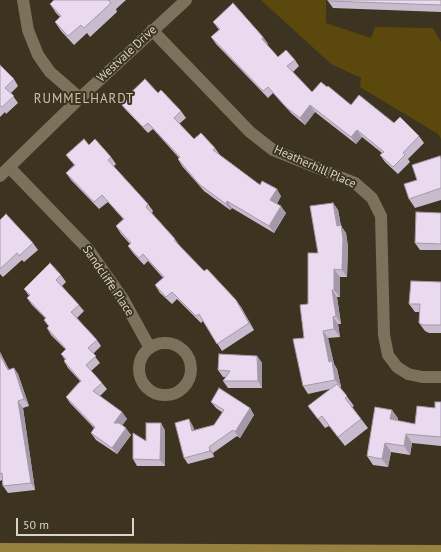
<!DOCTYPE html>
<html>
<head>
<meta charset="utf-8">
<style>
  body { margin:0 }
  #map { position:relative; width:441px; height:552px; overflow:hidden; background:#3c3420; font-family:"PT Sans",sans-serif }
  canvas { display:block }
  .scale { position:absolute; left:16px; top:518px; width:118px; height:18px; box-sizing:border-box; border:2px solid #d9d4c8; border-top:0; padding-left:5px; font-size:12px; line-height:14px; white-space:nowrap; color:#d9d4c8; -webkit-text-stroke:3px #3c3420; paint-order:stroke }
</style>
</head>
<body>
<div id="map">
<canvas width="441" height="552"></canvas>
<div class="scale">50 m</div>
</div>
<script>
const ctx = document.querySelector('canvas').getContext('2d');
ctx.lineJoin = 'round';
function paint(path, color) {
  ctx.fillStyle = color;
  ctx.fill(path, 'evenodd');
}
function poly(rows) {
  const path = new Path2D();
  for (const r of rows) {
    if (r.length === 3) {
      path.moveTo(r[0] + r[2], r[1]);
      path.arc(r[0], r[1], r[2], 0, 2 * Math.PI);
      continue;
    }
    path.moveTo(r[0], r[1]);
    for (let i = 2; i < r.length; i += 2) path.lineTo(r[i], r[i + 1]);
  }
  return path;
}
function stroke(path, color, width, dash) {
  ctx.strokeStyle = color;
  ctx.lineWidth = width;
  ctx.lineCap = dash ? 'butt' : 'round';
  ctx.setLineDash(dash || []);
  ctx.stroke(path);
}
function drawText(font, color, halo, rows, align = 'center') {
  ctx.font = font + ' "PT Sans",sans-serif';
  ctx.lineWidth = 4;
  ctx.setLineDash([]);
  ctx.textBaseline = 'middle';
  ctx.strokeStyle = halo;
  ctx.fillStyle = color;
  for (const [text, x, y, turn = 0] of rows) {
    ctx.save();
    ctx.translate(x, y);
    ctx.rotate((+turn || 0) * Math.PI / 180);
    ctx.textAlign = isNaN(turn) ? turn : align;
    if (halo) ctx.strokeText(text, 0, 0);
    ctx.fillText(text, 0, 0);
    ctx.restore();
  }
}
const green = poly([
  [261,0,326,0,326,23,371,38,375,27,433,28,441,42,441,139,438,134,360,87,361,78,331,64]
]);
const minor = poly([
  [23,0,28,30,38,55,50,72,80,98],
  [152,30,250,132,273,150,355,183,372,198,381,216,384,335,388,355,397,367,408,374,422,377,441,377],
  [9,167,88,249,123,299,150,348],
  [0,176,80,98,186,0],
  [165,369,26]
]);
const major = poly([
  [0,549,441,551]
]);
const wall = poly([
  [54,0,126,0,116,9,117,12,90,37,87,33,74,45,61,31,55,22,60,17,56,13,50,4],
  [441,0,441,12,333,8,328,1],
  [213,22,263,37,268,44,267,45,278,57,295,60,299,66,293,72,312,92,327,87,351,105,394,123,419,136,424,143,408,159,410,162,398,174,385,162,380,155,382,153,362,137,356,144,315,112,305,125,291,113,273,93,268,98,216,44,211,37,219,30],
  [0,65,14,79,18,86,11,93,18,103,6,114,5,112,0,117],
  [158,93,181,111,186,118,179,124,194,139,215,148,220,155,260,185,281,196,277,204,286,213,274,233,232,208,230,210,204,191,182,166,178,159,179,158,153,129,148,133,125,109,120,103],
  [89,145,111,157,116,164,113,167,148,204,153,211,152,213,175,239,180,246,180,247,204,271,241,307,254,330,222,351,203,321,201,323,177,299,172,304,160,293,155,285,163,278,148,261,144,265,133,253,128,246,130,244,121,234,116,226,123,219,108,202,99,209,71,180,66,173,74,165,66,155],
  [441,157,441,200,415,208,409,199,417,180],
  [333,203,338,210,341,226,346,233,348,247,347,277,340,277,340,297,337,297,341,324,338,324,340,337,328,338,334,364,337,369,341,387,340,387,354,406,352,407,368,428,345,446,329,426,325,428,308,406,330,389,308,394,303,386,304,338,308,304,318,253],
  [441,213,441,250,420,250,415,243],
  [0,220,33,243,38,250,24,262,22,260,3,277,0,274],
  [61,275,66,282,62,286,79,305,84,311,77,318,97,340,101,346,93,354,100,363,91,371,102,383,107,389,100,396,122,412,127,419,122,425,131,435,117,454,96,440,91,433,94,428,70,403,66,397,80,381,68,368,64,361,65,360,61,354,66,350,51,335,47,328,49,327,44,320,45,318,32,305,27,298,29,296,24,289],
  [441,282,441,333,429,333,425,331,419,323,419,312,415,312,409,304],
  [0,352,9,370,14,368,18,374,29,406,23,408,35,490,8,493,3,486,2,480,0,481],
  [257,356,262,363,262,388,228,388,223,381,226,377,223,377,218,370],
  [211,402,250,408,254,415,240,438,237,436,213,453,214,457,188,464,184,458,193,426,194,430,214,425,223,413,216,408],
  [441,402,441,446,412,443,410,455,391,452,388,467,373,465,367,456,398,418,398,421,415,424],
  [165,430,165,466,137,466,133,459,146,441]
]);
const shadedWall = poly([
  [263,37,268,44,266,46,262,39],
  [310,105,315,112,305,125,300,118],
  [357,130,362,137,356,144,351,137],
  [277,189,281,196,275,207,270,200],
  [227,201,232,208,230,210,226,204],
  [333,203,338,210,341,226,346,233,348,247,347,277,342,270,337,226],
  [281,206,286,213,274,233,269,226],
  [334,269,340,277,340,297,334,290],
  [332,290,337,297,341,324,336,316],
  [236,300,241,307,254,330,249,323],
  [333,317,338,324,340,337,334,329],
  [323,331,328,338,334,364,337,369,341,387,335,380,329,362],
  [0,352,13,377,8,370,0,355],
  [257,356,262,363,262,388,258,381],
  [14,368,18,374,29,406,24,399],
  [18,401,23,408,35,490,31,483],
  [250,408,254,415,240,438,235,432],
  [392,410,398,418,396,428,390,419],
  [122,412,127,419,119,430,114,423],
  [189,419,193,426,196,437,192,431],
  [161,423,165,430,165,466,160,460],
  [126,428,131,435,117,454,112,448],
  [406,434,412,443,410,455,404,446],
  [385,443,391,452,388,467,382,459],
  [209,447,213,453,214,457,210,451]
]);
const building = poly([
  [54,0,110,0,109,1,111,3,84,28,81,25,68,36,55,22,61,16,50,4,54,0],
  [328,0,441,0,441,5,328,1,328,0],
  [233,3,263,37,262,39,278,57,286,50,295,60,287,66,312,92,321,82,327,87,328,86,351,105,359,95,394,123,400,117,419,136,403,153,405,155,393,167,380,155,384,152,357,130,351,137,310,105,300,118,286,107,268,87,263,91,211,37,220,29,213,22,233,3],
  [0,65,14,79,5,88,14,96,2,107,0,106,0,65],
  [145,79,158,93,161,90,181,111,174,118,194,139,201,133,215,148,213,150,260,185,262,181,277,189,270,200,281,206,269,226,227,201,226,204,199,184,178,159,180,157,148,123,143,127,120,103,145,79],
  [84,139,89,145,95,139,111,157,108,160,148,204,146,207,175,239,174,240,204,271,207,269,236,300,249,323,217,344,199,314,196,316,172,292,166,297,155,285,164,277,143,254,139,258,128,246,131,243,116,226,124,219,102,195,94,202,66,173,75,165,66,155,84,139],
  [440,156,441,159,441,188,409,199,404,184,417,180,412,165,440,156],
  [333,203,337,226,341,225,343,239,342,270,334,269,334,290,332,290,336,316,333,317,334,329,323,331,329,362,332,361,335,380,303,386,293,339,304,338,300,305,308,304,308,253,318,253,310,206,333,203],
  [416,212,441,213,441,244,415,243,416,212],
  [6,214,33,243,19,256,17,253,0,269,0,220,6,214],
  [50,263,61,275,56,280,79,305,71,312,97,340,88,348,96,356,86,365,102,383,93,391,122,412,114,423,119,423,126,428,112,448,91,433,95,427,66,397,81,381,64,361,66,359,61,354,66,349,47,328,49,326,44,320,46,318,27,298,30,295,24,289,50,263],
  [411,281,441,282,441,325,423,325,419,323,420,304,409,304,411,281],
  [219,354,257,356,258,381,223,381,230,371,218,370,219,354],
  [0,355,8,370,14,368,24,399,18,401,31,483,3,486,2,473,0,474,0,355],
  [337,384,347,396,345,398,361,419,338,437,322,416,318,419,308,406,337,384],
  [219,388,250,408,235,432,233,430,209,447,210,451,184,458,175,423,189,419,192,431,214,425,224,410,211,402,219,388],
  [435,402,441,402,441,437,406,434,404,446,385,443,382,459,367,456,375,407,392,410,390,419,415,424,417,406,435,408,435,402],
  [146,423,161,423,160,460,133,459,133,433,146,441,146,423]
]);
const streetNames = [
  ["Westvale Drive",127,54,-43],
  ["Heatherhill Place",315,167,24],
  ["Sandcliffe Place",108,281,56]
];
const neighbourhoodNames = [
  ["RUMMELHARDT",84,99]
];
paint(green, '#5b480d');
stroke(minor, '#7a725b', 12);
stroke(major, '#98813f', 12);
paint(wall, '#c9bbce');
paint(shadedWall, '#a499a8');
paint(building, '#eadaf0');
stroke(building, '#a499a8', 1);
drawText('12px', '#d9d4c8', '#3c3420', streetNames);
ctx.letterSpacing = '1px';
drawText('13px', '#cdc3ab', '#3c3420', neighbourhoodNames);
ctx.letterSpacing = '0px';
</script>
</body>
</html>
